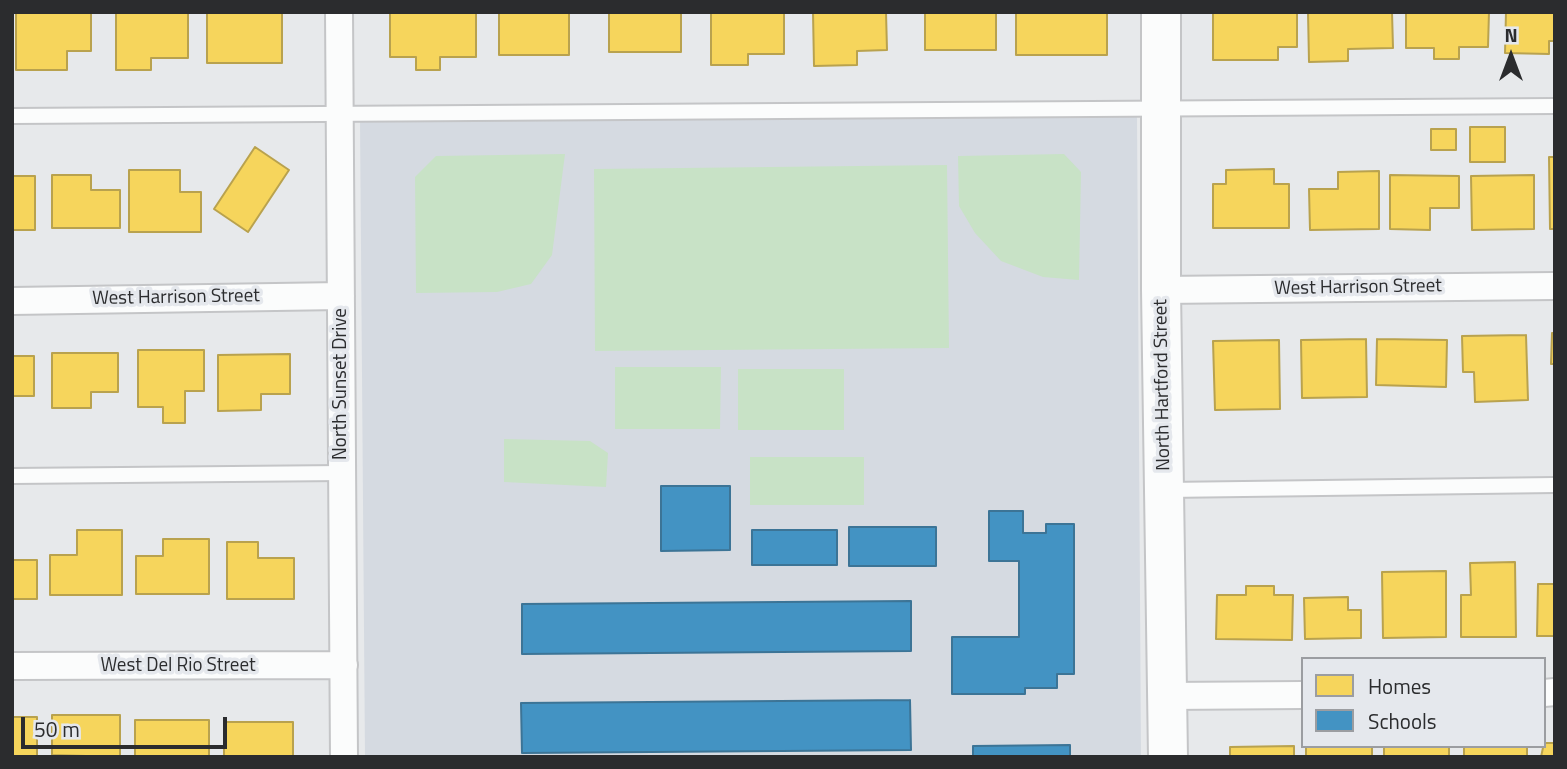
<!DOCTYPE html>
<html>
<head>
<meta charset="utf-8">
<style>
  body { margin:0 }
  #map { position:relative; width:1567px; height:769px; overflow:hidden; background:#e7e9eb; font-family:"Titillium Web",sans-serif }
  canvas { display:block }
  .frame { position:absolute; inset:0; border:14px solid #2b2c2e; pointer-events:none }
  .legend { position:absolute; left:1301px; top:657px; width:245px; height:91px; box-sizing:border-box; background:#e5e8ed; border:2px solid #9b9da1; margin:0; padding:9px 12px; list-style:none; font-size:21px; color:#2b2c2e }
  .legend li { display:flex; align-items:center; gap:14px; height:35px }
  .legend b { width:35px; border:2px solid #9b9da1 }
  .north { position:absolute; left:1476px; top:21px; width:70px; height:70px; -webkit-text-stroke:5px #e5e8ed; paint-order:stroke; rotate:0deg; font-size:19px; font-weight:700; line-height:28px; text-align:center; color:#2b2c2e }
  .north::after { content:''; display:block; margin:auto; width:24px; height:32px; background:#2b2c2e; clip-path:polygon(50% 0,100% 100%,50% 72%,0 100%) }
  .scale { position:absolute; left:21px; top:717px; width:206px; height:32px; box-sizing:border-box; border:4px solid #2b2c2e; border-top:0; padding-left:9px; font-size:21px; line-height:24px; white-space:nowrap; color:#2b2c2e; -webkit-text-stroke:5px #e5e8ed; paint-order:stroke }
</style>
</head>
<body>
<div id="map">
<canvas width="1567" height="769"></canvas>
<div class="frame"></div>
<ul class="legend">
<li><b style="height:19px;background:#f6d55c"></b>Homes</li>
<li><b style="height:19px;background:#4393c3"></b>Schools</li>
</ul>
<div class="north">N</div>
<div class="scale">50 m</div>
</div>
<script>
const ctx = document.querySelector('canvas').getContext('2d');
ctx.lineJoin = 'round';
function paint(path, color) {
  ctx.fillStyle = color;
  ctx.fill(path, 'evenodd');
}
function poly(rows) {
  const path = new Path2D();
  for (const r of rows) {
    path.moveTo(r[0], r[1]);
    for (let i = 2; i < r.length; i += 2) path.lineTo(r[i], r[i + 1]);
  }
  return path;
}
function stroke(path, color, width, dash) {
  ctx.strokeStyle = color;
  ctx.lineWidth = width;
  ctx.lineCap = dash ? 'butt' : 'round';
  ctx.setLineDash(dash || []);
  ctx.stroke(path);
}
function drawText(font, color, halo, rows, align = 'center') {
  ctx.font = font + ' "Titillium Web",sans-serif';
  ctx.lineWidth = 7;
  ctx.setLineDash([]);
  ctx.textBaseline = 'middle';
  ctx.strokeStyle = halo;
  ctx.fillStyle = color;
  for (const [text, x, y, turn = 0] of rows) {
    ctx.save();
    ctx.translate(x, y);
    ctx.rotate((+turn || 0) * Math.PI / 180);
    ctx.textAlign = isNaN(turn) ? turn : align;
    if (halo) ctx.strokeText(text, 0, 0);
    ctx.fillText(text, 0, 0);
    ctx.restore();
  }
}
const built = poly([
  [1137,114,1141,757,365,757,360,120]
]);
const green = poly([
  [565,154,552,255,531,284,497,292,416,293,415,177,436,156],
  [1064,154,1081,172,1079,280,1043,277,1001,261,975,233,959,206,958,156],
  [947,165,949,348,595,351,594,169],
  [615,367,721,367,720,429,615,429],
  [738,369,844,369,844,430,738,430],
  [504,439,590,441,608,453,606,487,504,482],
  [750,457,864,457,864,505,750,505]
]);
const homes = poly([
  [16,12,91,12,91,51,67,51,67,70,16,70,16,12],
  [116,12,188,12,188,58,151,58,151,70,116,70,116,12],
  [207,12,282,12,282,63,207,63,207,12],
  [390,12,476,12,476,57,440,57,440,70,416,70,416,57,390,57,390,12],
  [499,12,569,12,569,55,499,55,499,12],
  [609,12,681,12,681,52,609,52,609,12],
  [711,12,784,12,784,54,748,54,748,65,711,65,711,12],
  [813,12,886,12,887,50,857,51,857,65,814,66,813,12],
  [925,12,996,12,996,50,925,50,925,12],
  [1016,12,1107,12,1107,55,1016,55,1016,12],
  [1213,12,1297,12,1297,47,1278,47,1278,60,1213,60,1213,12],
  [1308,12,1392,12,1393,48,1348,49,1348,61,1309,62,1308,12],
  [1406,12,1489,12,1488,47,1459,47,1459,59,1434,59,1434,48,1406,48,1406,12],
  [1506,12,1555,12,1555,41,1549,41,1549,54,1505,53,1506,12],
  [1470,127,1505,127,1505,162,1470,162,1470,127],
  [1431,129,1456,129,1456,150,1431,150,1431,129],
  [255,147,289,170,248,232,214,209,255,147],
  [1549,157,1555,157,1555,229,1550,229,1549,157],
  [1274,169,1274,184,1289,184,1289,228,1213,228,1213,184,1226,184,1226,170,1274,169],
  [129,170,180,170,180,192,201,192,201,232,129,232,129,170],
  [1379,171,1379,229,1310,230,1309,189,1338,189,1338,172,1379,171],
  [52,175,91,175,91,190,120,190,120,228,52,228,52,175],
  [1390,175,1459,176,1459,208,1430,208,1430,230,1390,229,1390,175],
  [1534,175,1534,229,1472,230,1471,176,1534,175],
  [12,176,35,176,35,230,12,230,12,176],
  [1552,333,1555,333,1555,364,1551,364,1552,333],
  [1526,335,1528,400,1475,402,1474,372,1463,372,1462,336,1526,335],
  [1366,339,1367,397,1302,398,1301,340,1366,339],
  [1377,339,1447,340,1446,387,1376,385,1377,339],
  [1279,340,1280,409,1215,410,1213,341,1279,340],
  [138,350,204,350,204,391,185,391,185,423,163,423,163,407,138,407,138,350],
  [52,353,118,353,118,392,91,392,91,408,52,408,52,353],
  [290,354,290,394,261,394,261,410,218,411,218,355,290,354],
  [12,356,34,356,34,396,12,396,12,356],
  [77,530,122,530,122,595,50,595,50,555,77,555,77,530],
  [163,539,209,539,209,594,136,594,136,556,163,556,163,539],
  [227,542,258,542,258,558,294,558,294,599,227,599,227,542],
  [12,560,37,560,37,599,12,599,12,560],
  [1515,562,1516,637,1461,637,1461,595,1471,595,1470,563,1515,562],
  [1446,571,1446,637,1383,638,1382,572,1446,571],
  [1538,584,1555,584,1555,636,1537,636,1538,584],
  [1246,586,1274,586,1274,595,1293,595,1292,640,1216,639,1217,595,1246,595,1246,586],
  [1348,597,1348,610,1361,610,1361,638,1305,639,1304,598,1348,597],
  [52,715,120,715,120,757,52,755,52,715],
  [12,717,37,717,37,756,12,756,12,717],
  [135,720,209,720,209,757,135,757,135,720],
  [224,722,293,722,293,757,224,757,224,722],
  [1544,743,1555,743,1555,757,1541,757,1544,743],
  [1294,746,1294,757,1230,757,1230,747,1294,746],
  [1372,746,1372,757,1306,757,1306,747,1372,746],
  [1384,746,1449,746,1449,757,1384,757,1384,746],
  [1464,746,1527,746,1527,757,1464,757,1464,746]
]);
const schools = poly([
  [661,486,730,486,730,550,661,551,661,486],
  [989,511,1023,511,1023,533,1046,533,1046,524,1074,524,1074,674,1057,674,1057,688,1025,688,1025,694,952,694,952,637,1019,637,1019,561,989,561,989,511],
  [849,527,936,527,936,566,849,566,849,527],
  [752,530,837,530,837,565,752,565,752,530],
  [911,601,911,651,522,654,522,604,911,601],
  [910,700,911,750,522,753,521,703,910,700],
  [1070,745,1070,757,973,757,973,746,1070,745]
]);
const lane = poly([
  [12,116,1555,106],
  [12,476,342,473],
  [1166,490,1555,485]
]);
const street = poly([
  [339,12,344,757],
  [1161,290,1555,286],
  [12,301,341,296],
  [12,666,344,665],
  [1544,693,1555,692],
  [1168,696,1303,695]
]);
const secondary = poly([
  [1161,12,1161,290,1168,757]
]);
const streetNames = [
  ["West Harrison Street",1358,288,-1],
  ["West Harrison Street",176,298,-1],
  ["North Sunset Drive",341,384,-90],
  ["North Hartford Street",1163,385,-91],
  ["West Del Rio Street",178,666]
];
paint(built, '#d5dae1');
paint(green, '#c8e2c6');
paint(homes, '#f6d55c');
stroke(homes, '#b9a24e', 2);
paint(schools, '#4393c3');
stroke(schools, '#3c7496', 2);
stroke(lane, '#c4c5c7', 18);
stroke(street, '#c4c5c7', 30);
stroke(secondary, '#c4c5c7', 42);
stroke(lane, '#fbfcfc', 14);
stroke(street, '#fbfcfc', 26);
stroke(secondary, '#fbfcfc', 38);
drawText('19px', '#2b2c2e', '#e5e8ed', streetNames);
</script>
</body>
</html>
